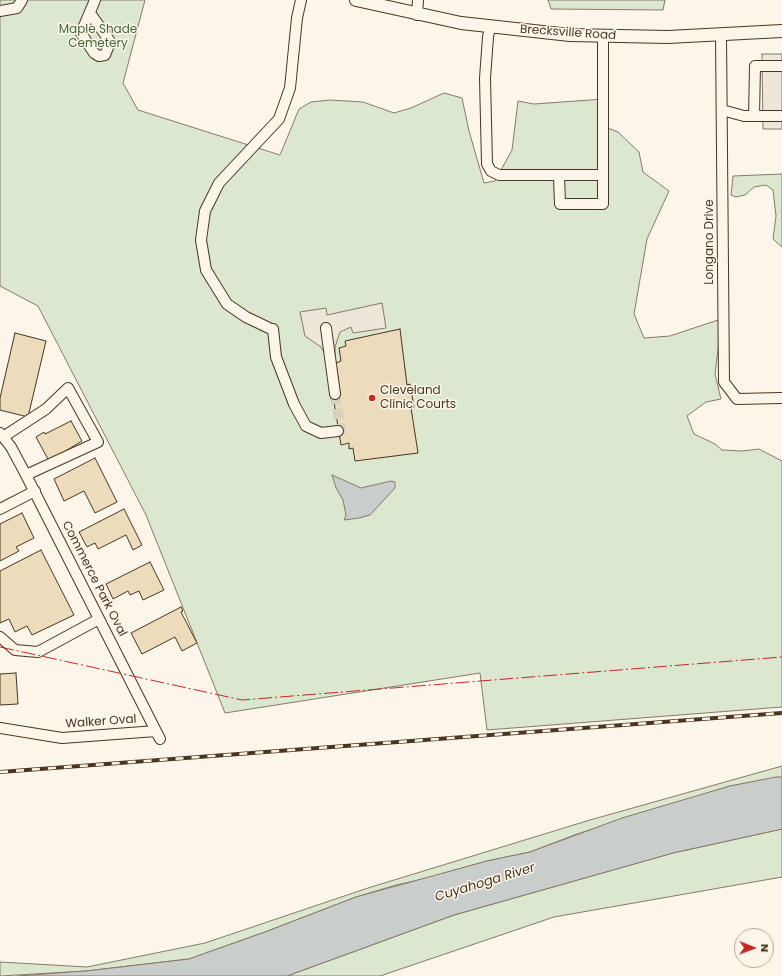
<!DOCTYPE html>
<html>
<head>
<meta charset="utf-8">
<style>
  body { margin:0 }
  #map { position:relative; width:782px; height:976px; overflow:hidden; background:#fbf6e9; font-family:Poppins,sans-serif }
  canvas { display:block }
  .north { position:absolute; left:734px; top:928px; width:40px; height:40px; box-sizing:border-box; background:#fbf6e9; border:1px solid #b4a999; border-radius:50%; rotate:91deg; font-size:11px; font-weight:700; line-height:16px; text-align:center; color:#4a3520 }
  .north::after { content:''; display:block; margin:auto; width:14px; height:18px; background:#c62828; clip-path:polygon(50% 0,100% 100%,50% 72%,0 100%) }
</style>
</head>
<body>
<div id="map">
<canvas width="782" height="976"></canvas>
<div class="north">N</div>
</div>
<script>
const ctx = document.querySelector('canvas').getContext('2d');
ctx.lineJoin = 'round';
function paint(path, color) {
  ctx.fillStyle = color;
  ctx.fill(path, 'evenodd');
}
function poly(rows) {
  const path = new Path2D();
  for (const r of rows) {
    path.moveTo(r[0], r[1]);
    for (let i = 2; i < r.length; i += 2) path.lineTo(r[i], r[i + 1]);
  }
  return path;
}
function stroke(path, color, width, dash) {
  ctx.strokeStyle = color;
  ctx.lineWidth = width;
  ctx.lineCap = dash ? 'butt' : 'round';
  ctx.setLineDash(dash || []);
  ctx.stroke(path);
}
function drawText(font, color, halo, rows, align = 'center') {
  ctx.font = font + ' Poppins,sans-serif';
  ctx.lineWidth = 3;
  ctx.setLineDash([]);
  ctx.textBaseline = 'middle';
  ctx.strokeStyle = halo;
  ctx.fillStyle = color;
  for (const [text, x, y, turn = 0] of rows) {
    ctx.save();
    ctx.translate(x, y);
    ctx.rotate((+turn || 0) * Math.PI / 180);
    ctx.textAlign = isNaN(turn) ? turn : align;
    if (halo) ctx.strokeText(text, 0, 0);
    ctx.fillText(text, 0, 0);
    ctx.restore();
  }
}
const green = poly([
  [0,0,145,0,123,83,138,110,280,155,299,109,311,102,330,100,363,102,394,113,411,108,444,93,462,98,469,131,484,183,495,181,512,150,518,101,534,104,604,99,605,127,618,132,639,152,643,172,669,191,647,239,634,314,644,338,670,336,718,320,720,333,715,374,721,399,706,402,687,416,694,434,715,444,722,450,742,451,759,449,782,461,782,707,487,730,480,673,225,713,146,515,38,306,0,286,0,0],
  [548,0,665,0,663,10,551,9,548,0],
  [782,174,782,247,773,239,776,216,773,190,766,185,754,187,745,195,736,197,731,195,733,176,782,174],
  [782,766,782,777,730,786,577,834,530,852,487,861,424,879,396,885,356,897,265,932,189,959,86,971,0,976,0,962,87,967,205,943,368,888,590,820,782,766],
  [782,829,782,877,554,917,380,976,287,976,454,915,673,853,782,829]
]);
const parking = poly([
  [762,54,782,54,782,129,763,129,762,54],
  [382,303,386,328,353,333,351,327,340,332,335,347,335,359,328,360,321,347,305,336,300,312,326,308,327,315,382,303]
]);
const water = poly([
  [332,475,361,488,391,481,395,482,395,488,370,515,359,518,344,520,346,515,343,500,336,488,332,475],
  [776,777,782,777,782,829,673,853,454,915,287,976,17,976,86,971,189,959,265,932,356,897,487,861,530,852,622,818,730,786,776,777]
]);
const building = poly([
  [400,329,407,385,410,384,414,407,411,408,418,453,355,461,353,448,349,449,349,443,341,445,334,402,332,402,330,395,340,393,336,363,341,361,339,348,346,346,345,341,400,329],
  [15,333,46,341,28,417,0,410,0,398,15,333],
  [71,421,82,441,49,461,36,437,44,432,45,434,71,421],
  [95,458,117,502,95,513,84,491,64,501,54,479,95,458],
  [124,509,142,545,133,550,126,535,98,549,95,543,87,547,79,532,124,509],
  [22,513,34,538,16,547,19,551,0,561,0,524,22,513],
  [41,550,74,615,32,635,27,626,15,632,9,619,0,623,0,571,41,550],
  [150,562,164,590,143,600,139,591,130,595,128,591,113,599,106,584,150,562],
  [181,607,183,611,181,612,197,643,182,651,175,637,142,654,131,633,181,607],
  [16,673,18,704,0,705,0,674,16,673]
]);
const minorTunnel = poly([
  [335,394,341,431,338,431]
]);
const minor = poly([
  [0,11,17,8,22,0],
  [90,13,109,40,109,45,105,55,99,56,94,53,81,33,95,0],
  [417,15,418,0],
  [490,27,488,37,485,78,487,164,491,171,499,175,603,175,603,36],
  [721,35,724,382,737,399,782,398],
  [782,66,755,66,754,116,782,116],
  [722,110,744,116,754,116],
  [559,176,560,204,603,204,603,175],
  [269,328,246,317,227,304,206,270,201,240,205,211,219,183,279,119,290,88,297,18,301,0],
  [326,328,335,394],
  [273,329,276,357,294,404,306,426,321,433,338,431],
  [0,433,11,447,26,475,160,739],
  [3,437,46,409,68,388,98,442,26,475],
  [0,509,35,491],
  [0,637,15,650,38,652,99,619],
  [0,728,62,738,156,731]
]);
const major = poly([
  [356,0,461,23,570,35,668,37,782,31]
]);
const rail = poly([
  [0,772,782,713]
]);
const power = poly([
  [0,647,242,700,782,657]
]);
const markers = [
  [372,398,4,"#c62828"]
];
const parkNames = [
  ["Maple Shade",98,30],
  ["Cemetery",98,44]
];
const streetNames = [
  ["Brecksville Road",568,33,4],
  ["Longano Drive",710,242,-90],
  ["Commerce Park Oval",94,579,63],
  ["Walker Oval",101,722,-4]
];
const poiNames = [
  ["Cleveland",380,391],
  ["Clinic Courts",380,405]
];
const waterNames = [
  ["Cuyahoga River",485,883,-17]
];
paint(green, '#dce7d0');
stroke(green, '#887966', 1);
paint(parking, '#ede7d9');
stroke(parking, '#887966', 1);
paint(water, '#c9cecd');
stroke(water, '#887966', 1);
paint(building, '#ecdcbc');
stroke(building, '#4a3520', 1);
stroke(minorTunnel, '#d8cfc1', 10, [10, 5]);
stroke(minor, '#4a3520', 12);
stroke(major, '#4a3520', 14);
stroke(minor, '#fbf6e9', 10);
stroke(major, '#fbf6e9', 12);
stroke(rail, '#4a3520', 4);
stroke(rail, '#fbf6e9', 2.5, [8]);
stroke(power, '#c62828', 1, [14, 3, 2, 3]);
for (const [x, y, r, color] of markers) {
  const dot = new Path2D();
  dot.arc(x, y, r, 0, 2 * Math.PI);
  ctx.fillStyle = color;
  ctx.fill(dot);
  stroke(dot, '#fbf6e9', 1.5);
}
drawText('12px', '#436837', '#fbf6e9', parkNames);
drawText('12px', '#4a3520', '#fbf6e9', streetNames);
drawText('12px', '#4a3520', '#fbf6e9', poiNames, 'left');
drawText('italic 13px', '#4a3520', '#fbf6e9', waterNames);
</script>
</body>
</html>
